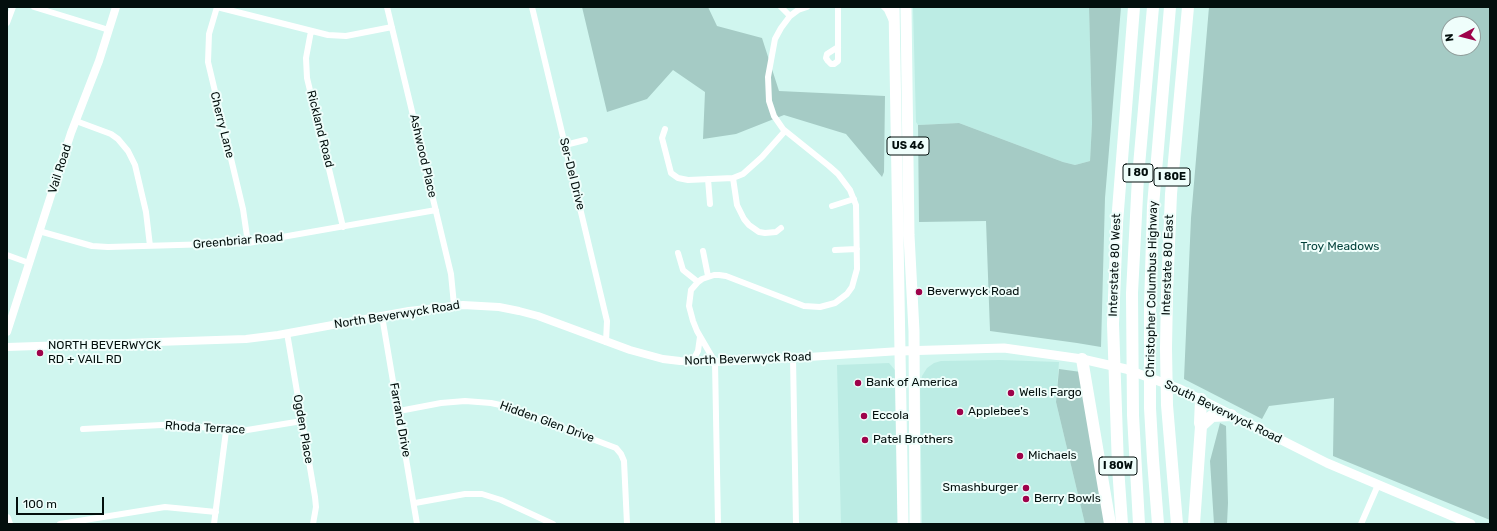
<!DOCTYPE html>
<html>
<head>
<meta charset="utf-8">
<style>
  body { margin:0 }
  #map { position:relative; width:1497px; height:531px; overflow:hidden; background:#d0f6ef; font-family:Rubik,sans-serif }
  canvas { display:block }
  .frame { position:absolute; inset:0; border:8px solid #030f0d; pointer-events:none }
  .north { position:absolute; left:1441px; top:16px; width:40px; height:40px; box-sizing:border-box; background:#effefb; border:1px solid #919e9c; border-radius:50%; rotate:263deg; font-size:11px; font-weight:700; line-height:16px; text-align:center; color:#030f0d }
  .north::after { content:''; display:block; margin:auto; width:14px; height:18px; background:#9e024a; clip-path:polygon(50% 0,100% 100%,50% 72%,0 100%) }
  .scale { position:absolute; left:16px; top:497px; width:88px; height:18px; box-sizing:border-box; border:2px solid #030f0d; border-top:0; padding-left:5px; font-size:12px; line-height:14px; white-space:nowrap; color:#030f0d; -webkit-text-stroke:3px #effefb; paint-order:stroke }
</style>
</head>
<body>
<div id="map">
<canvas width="1497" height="531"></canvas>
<div class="frame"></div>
<div class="north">N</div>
<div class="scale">100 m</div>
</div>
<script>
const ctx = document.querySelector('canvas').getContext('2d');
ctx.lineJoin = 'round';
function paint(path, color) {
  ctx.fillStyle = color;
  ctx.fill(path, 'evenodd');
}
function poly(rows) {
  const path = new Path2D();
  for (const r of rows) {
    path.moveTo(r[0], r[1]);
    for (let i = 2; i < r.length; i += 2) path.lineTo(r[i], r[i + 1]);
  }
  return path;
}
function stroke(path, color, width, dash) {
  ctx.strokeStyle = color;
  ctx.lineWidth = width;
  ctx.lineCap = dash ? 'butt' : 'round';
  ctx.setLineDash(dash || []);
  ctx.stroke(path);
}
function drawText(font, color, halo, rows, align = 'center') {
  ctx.font = font + ' Rubik,sans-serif';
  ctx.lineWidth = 4;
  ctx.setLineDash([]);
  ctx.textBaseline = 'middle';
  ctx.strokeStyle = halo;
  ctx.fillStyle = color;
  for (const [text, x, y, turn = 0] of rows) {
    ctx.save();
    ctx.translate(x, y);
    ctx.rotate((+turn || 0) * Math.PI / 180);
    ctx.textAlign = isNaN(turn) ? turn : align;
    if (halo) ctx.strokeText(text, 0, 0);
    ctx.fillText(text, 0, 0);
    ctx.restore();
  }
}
const built = poly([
  [913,7,1089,7,1092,123,1090,161,1075,165,1063,162,959,123,918,125,916,122],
  [1000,360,1059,362,1056,402,1085,524,922,524,920,385,922,376,927,368,934,363,941,361],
  [889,363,895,370,898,524,841,524,837,365]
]);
const green = poly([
  [582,7,708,7,717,26,762,38,779,91,885,96,884,172,882,177,846,134,784,115,736,134,703,139,705,92,673,70,647,99,607,112],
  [1089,7,1121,7,1105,198,1101,347,1077,343,990,331,986,221,919,222,918,125,959,123,1063,162,1075,165,1090,161,1092,123],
  [1209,7,1490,7,1490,520,1333,456,1334,398,1269,406,1262,419,1184,379,1191,218],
  [1449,24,1473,24,1473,48,1449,48],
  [1059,369,1081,372,1107,524,1085,524,1056,402],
  [1220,423,1226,426,1228,503,1227,524,1214,524,1210,461]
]);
const minor = poly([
  [34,7,109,30],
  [217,7,209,34,208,62,243,209,248,243],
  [217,7,328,35,346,36,392,27],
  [387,7,451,274,454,305],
  [532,7,607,321,606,342],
  [781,7,790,16],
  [838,7,838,47],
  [884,7,887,10,892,21],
  [7,23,13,7],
  [311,31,306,58,307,78,343,227],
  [838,47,838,61,834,64,831,64,828,61,826,58,827,54,838,47],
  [76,121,111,134,118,139,128,151,135,165,146,212,150,246],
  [665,129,662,138,671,173,678,178,688,180,733,178,743,174,762,157,785,131],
  [565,145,585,140],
  [733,178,737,205,744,219,749,225,759,232,765,233,776,232,781,228],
  [708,179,710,204],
  [832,206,854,199],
  [39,231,92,246,108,247,248,243,436,210],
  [835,250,857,249],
  [703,251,708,276],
  [678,253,683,270,698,282],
  [7,255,29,263],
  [382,316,417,524],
  [287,333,315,497,316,507,313,524],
  [793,358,796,524],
  [692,362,698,351,700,337],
  [399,411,441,403,465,401,491,403,505,406,616,448,621,454,624,461,627,524],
  [83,429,181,424,235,432,302,421],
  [415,503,465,494,482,494,501,500,553,524],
  [60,524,165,507,216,512],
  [214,524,226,431],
  [718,524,715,362,697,331,693,321,689,306,691,290,698,282,702,279,714,275,719,275,726,276,804,306,820,307,835,303,847,294,852,287,857,269,856,205,850,190,838,174,829,166,783,129,774,116,769,101,768,77,775,39,781,28,790,16,798,10,807,7],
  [1361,524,1378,485]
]);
const tertiary = poly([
  [7,332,71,133,99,61,116,7],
  [7,347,246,339,278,335,409,311,463,305,499,307,519,311,538,316,630,350,663,359,680,361,715,362,793,358,900,351],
  [7,518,9,524]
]);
const secondary = poly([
  [900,351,1004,348,1082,359,1126,369,1180,389,1327,463,1471,524]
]);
const trunk = poly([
  [894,7,903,524],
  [906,7,909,235,914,331,915,524]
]);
const motorway = poly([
  [1082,359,1110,524],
  [1201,426,1212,416,1231,415],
  [1122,524,1118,467,1113,324,1117,223,1134,7],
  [1139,524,1133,415,1132,293,1138,177,1153,7],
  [1158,524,1153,460,1150,408,1150,307,1153,206,1170,7],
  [1177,524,1167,405,1166,348,1167,294,1171,194,1188,7],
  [1194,524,1201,426,1200,423,1201,399]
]);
const markers = [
  [919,292,4,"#9e024a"],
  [40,353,4,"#9e024a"],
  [858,383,4,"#9e024a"],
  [1011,393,4,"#9e024a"],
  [960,412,4,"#9e024a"],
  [864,416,4,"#9e024a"],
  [865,440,4,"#9e024a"],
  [1020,456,4,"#9e024a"],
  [1026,488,4,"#9e024a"],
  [1026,499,4,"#9e024a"]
];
const shields = [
  [908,146,42],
  [1138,173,30],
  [1172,177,36],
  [1118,466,38]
];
const shieldNames = [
  ["US 46",908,146],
  ["I 80",1138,173],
  ["I 80E",1172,177],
  ["I 80W",1118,466]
];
const streetNames = [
  ["Cherry Lane",222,125,76],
  ["Rickland Road",320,129,76],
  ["Ashwood Place",423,156,77],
  ["Vail Road",60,169,-72],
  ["Ser-Del Drive",572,174,76],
  ["Greenbriar Road",238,241,-5],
  ["Interstate 80 West",1115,265,-88],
  ["Interstate 80 East",1168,265,-88],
  ["Christopher Columbus Highway",1152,289,-89],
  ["North Beverwyck Road",397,315,-9],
  ["North Beverwyck Road",748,359,-2],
  ["South Beverwyck Road",1223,412,26],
  ["Farrand Drive",400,420,80],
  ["Hidden Glen Drive",547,422,20],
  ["Rhoda Terrace",205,428,3],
  ["Ogden Place",303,429,80]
];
const parkNames = [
  ["Troy Meadows",1340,247]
];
const poiNames = [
  ["Beverwyck Road",927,292],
  ["NORTH BEVERWYCK",48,346],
  ["RD + VAIL RD",48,360],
  ["Bank of America",866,383],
  ["Wells Fargo",1019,393],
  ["Applebee's",968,412],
  ["Eccola",872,416],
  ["Patel Brothers",873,440],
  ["Michaels",1028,456],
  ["Smashburger",1018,488,"right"],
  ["Berry Bowls",1034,499]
];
paint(built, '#bcece4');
paint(green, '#a5cbc5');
stroke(minor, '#fff', 6);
stroke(tertiary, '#fff', 8);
stroke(secondary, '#fff', 9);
stroke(trunk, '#fff', 11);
stroke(motorway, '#fff', 12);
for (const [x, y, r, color] of markers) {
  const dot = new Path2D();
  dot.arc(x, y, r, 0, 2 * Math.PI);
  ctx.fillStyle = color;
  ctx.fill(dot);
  stroke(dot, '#effefb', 1.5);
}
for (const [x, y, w] of shields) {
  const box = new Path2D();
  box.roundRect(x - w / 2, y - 9, w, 18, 3);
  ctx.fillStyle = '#effefb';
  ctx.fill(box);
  stroke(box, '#030f0d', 1);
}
drawText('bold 11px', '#030f0d', null, shieldNames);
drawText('12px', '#030f0d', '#effefb', streetNames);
drawText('12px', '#003f38', '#effefb', parkNames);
drawText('12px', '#030f0d', '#effefb', poiNames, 'left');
</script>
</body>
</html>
